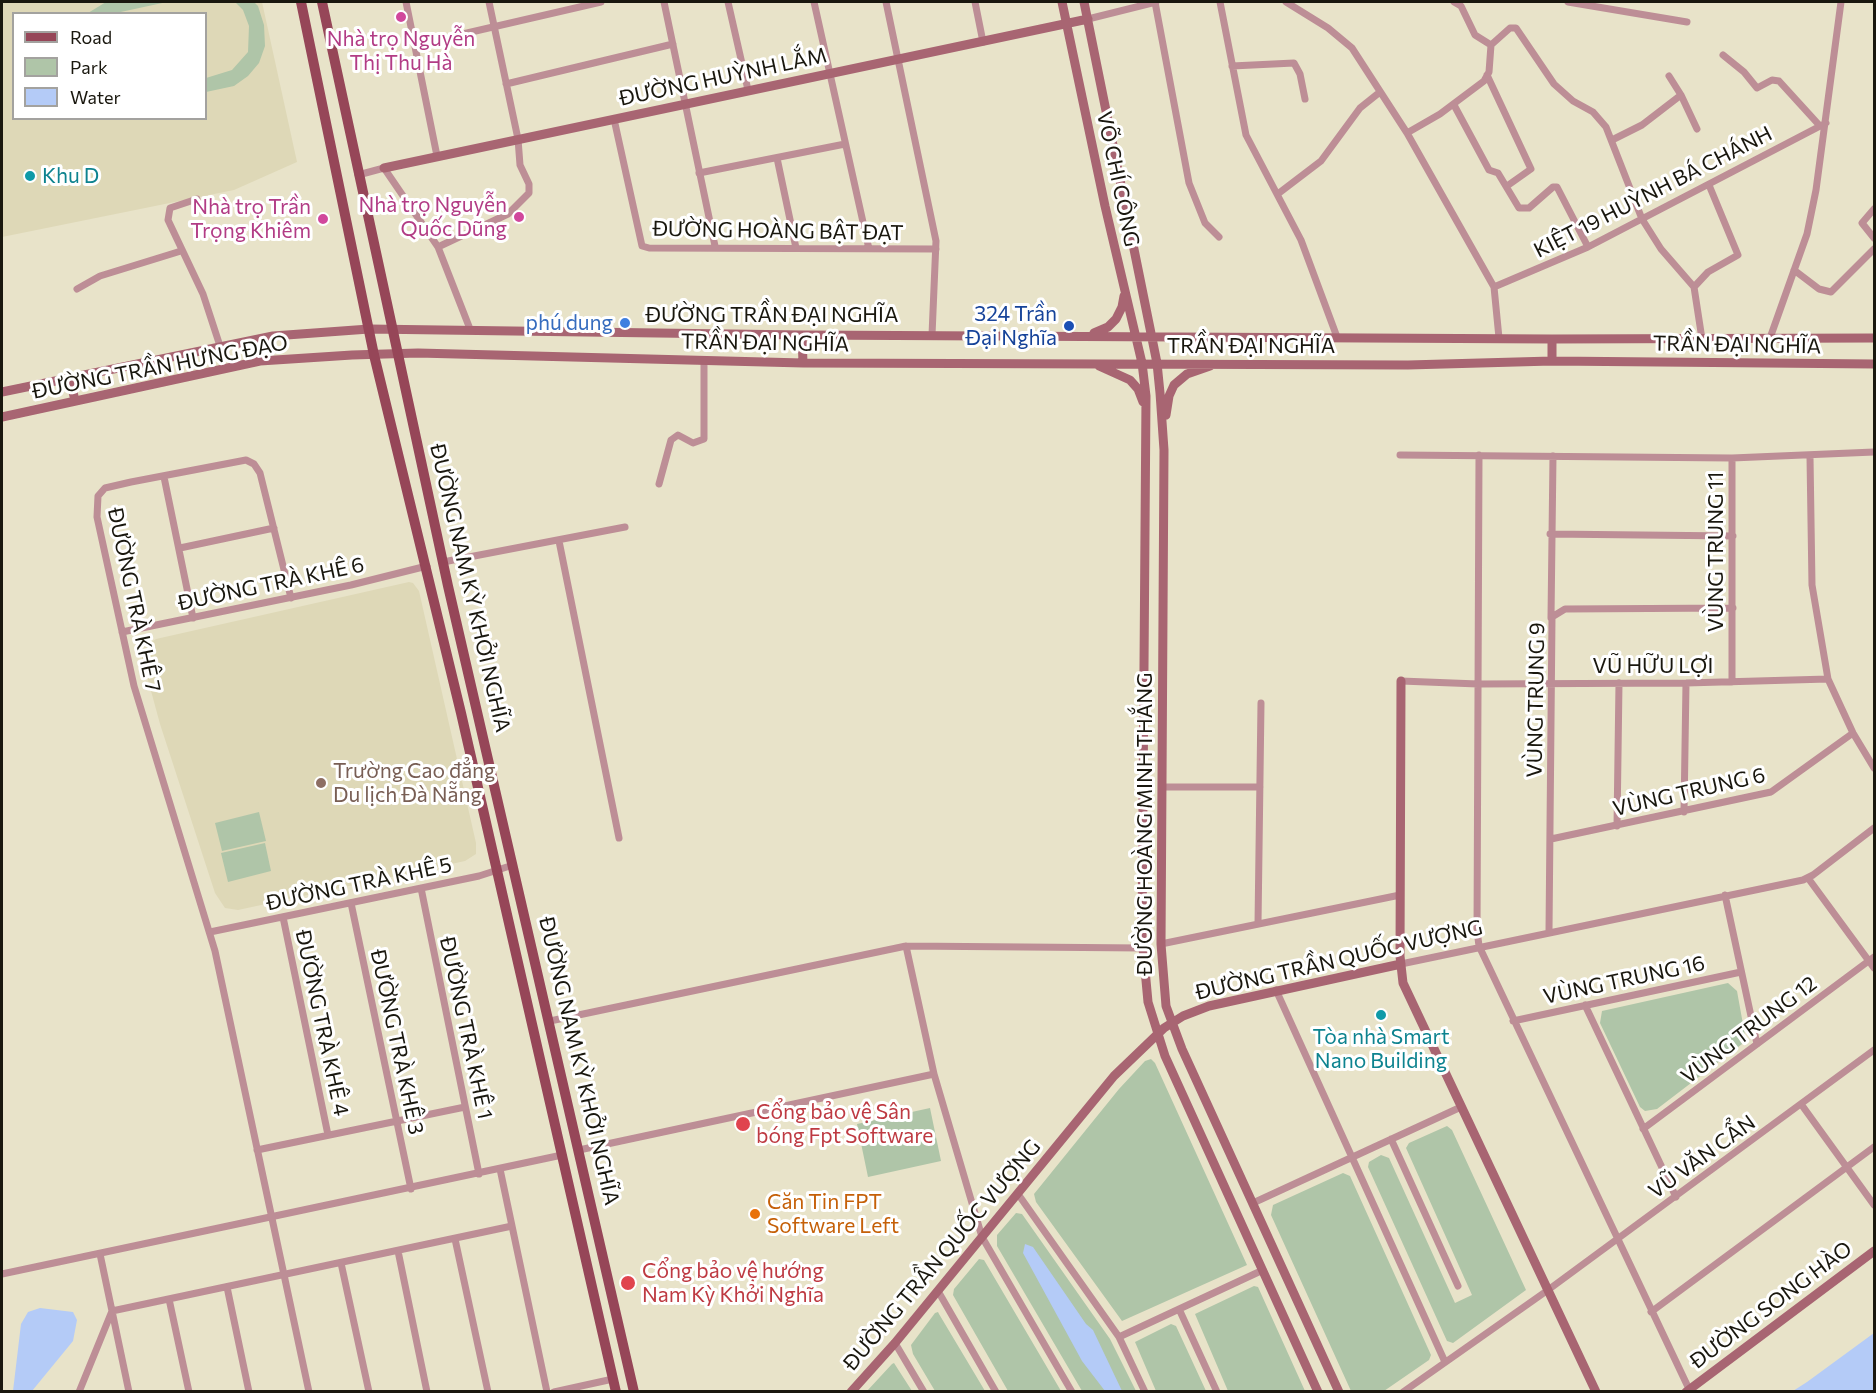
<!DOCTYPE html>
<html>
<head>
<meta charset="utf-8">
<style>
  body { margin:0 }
  #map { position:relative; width:1876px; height:1393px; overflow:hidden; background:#e8e3c9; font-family:Commissioner,sans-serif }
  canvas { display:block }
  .frame { position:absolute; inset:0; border:3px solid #19170e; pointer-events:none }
  .legend { position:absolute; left:12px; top:12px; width:195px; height:108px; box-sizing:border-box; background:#fff; border:2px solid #a3a29f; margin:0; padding:8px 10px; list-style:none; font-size:18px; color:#19170e }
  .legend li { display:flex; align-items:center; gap:12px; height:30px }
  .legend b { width:30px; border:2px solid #a3a29f }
</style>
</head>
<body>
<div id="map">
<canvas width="1876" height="1393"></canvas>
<div class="frame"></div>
<ul class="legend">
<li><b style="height:8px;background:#964658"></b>Road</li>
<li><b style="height:16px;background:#afc5a8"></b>Park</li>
<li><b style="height:16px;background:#b4cbf7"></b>Water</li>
</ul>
</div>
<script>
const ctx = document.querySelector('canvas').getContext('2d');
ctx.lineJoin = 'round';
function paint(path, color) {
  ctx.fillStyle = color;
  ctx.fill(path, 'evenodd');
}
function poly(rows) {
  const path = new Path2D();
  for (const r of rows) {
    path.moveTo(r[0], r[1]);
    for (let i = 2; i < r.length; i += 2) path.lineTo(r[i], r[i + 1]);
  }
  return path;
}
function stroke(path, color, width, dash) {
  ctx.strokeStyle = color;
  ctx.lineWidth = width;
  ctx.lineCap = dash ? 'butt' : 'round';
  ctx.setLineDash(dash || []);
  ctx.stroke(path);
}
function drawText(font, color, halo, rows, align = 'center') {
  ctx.font = font + ' Commissioner,sans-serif';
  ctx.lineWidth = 6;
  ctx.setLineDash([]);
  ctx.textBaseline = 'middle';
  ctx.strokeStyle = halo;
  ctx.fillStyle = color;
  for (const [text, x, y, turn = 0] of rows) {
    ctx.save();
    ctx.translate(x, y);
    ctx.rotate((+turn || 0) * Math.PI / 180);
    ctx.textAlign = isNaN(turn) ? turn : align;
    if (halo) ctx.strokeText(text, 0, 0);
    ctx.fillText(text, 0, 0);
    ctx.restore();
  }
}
const built = poly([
  [2,2,262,2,297,162,234,190,2,237],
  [14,14,206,14,206,118,14,118],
  [409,582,413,583,419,591,476,843,476,854,465,861,238,910,225,908,215,893,160,724,141,654,144,647,156,639]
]);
const green = poly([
  [106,2,167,2,116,13,88,13],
  [235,2,254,2,258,6,264,25,265,46,259,63,248,76,234,86,206,92,206,78,232,70,248,52,249,26,243,10],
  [259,812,266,841,222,851,215,823],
  [265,843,271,871,228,882,221,853],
  [1728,983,1737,991,1746,1041,1657,1109,1645,1111,1640,1107,1600,1023,1602,1011],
  [1151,1059,1155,1063,1247,1265,1122,1321,1036,1202,1034,1194,1119,1089,1145,1061],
  [930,1108,941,1161,868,1177,857,1124],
  [1447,1126,1452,1130,1526,1290,1453,1343,1447,1341,1368,1167,1369,1162,1381,1155,1389,1158,1455,1303,1472,1295,1406,1148,1409,1143],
  [1343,1173,1350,1176,1431,1355,1429,1360,1384,1391,1351,1391,1271,1215,1273,1205],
  [1016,1213,1022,1214,1110,1339,1136,1391,1082,1391,997,1246,997,1235],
  [979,1259,984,1260,1061,1391,1008,1391,953,1295,954,1289],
  [1254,1286,1258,1287,1305,1391,1228,1391,1195,1314],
  [938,1312,939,1314,985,1391,935,1391,913,1354,911,1345,935,1313],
  [1171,1324,1176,1326,1206,1391,1156,1391,1135,1342],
  [894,1363,912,1391,867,1391,892,1364]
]);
const water = poly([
  [1025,1244,1033,1247,1086,1324,1093,1330,1122,1391,1105,1391,1082,1361,1023,1253],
  [40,1308,73,1312,77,1320,73,1341,32,1391,13,1391,21,1324,28,1312],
  [1874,1333,1874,1391,1793,1391,1807,1382]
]);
const street = poly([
  [406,2,437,156],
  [664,2,715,246],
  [728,2,748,90],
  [814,2,869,249],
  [886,2,936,241,932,335],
  [975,2,983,42],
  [1155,2,1189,183,1205,223,1219,237],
  [1220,2,1246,135,1301,240,1337,337],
  [1286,2,1328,28,1352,48,1407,133,1494,287,1499,338],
  [1454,2,1461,6,1475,35,1491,45],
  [1568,2,1687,22],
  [1088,19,1156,2],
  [415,45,601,2],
  [1723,55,1744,72,1757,88,1772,80,1779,81,1820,126],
  [1232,66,1294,63,1300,74,1305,99],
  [1487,75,1531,169,1507,186],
  [506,84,673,44],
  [1681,95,1697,129],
  [1454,105,1489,170,1498,173,1519,208,1529,208,1553,187,1557,187,1588,247],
  [614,119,642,246,649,248,936,249],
  [1407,133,1440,114,1484,81,1489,72,1491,45,1510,28,1516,28,1554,84,1573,101,1593,112,1606,127,1642,219,1661,249,1694,287,1702,339],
  [1612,140,1642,125,1681,95,1669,76],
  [777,158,796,248],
  [699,173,845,144],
  [358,175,384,168,438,247,470,329],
  [1279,193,1321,161,1360,108,1380,92],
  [197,199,170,208,168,220,203,294,220,346],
  [1874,209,1862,223,1874,238],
  [438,247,508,214,529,193,529,184,520,165,518,139,489,2],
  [1794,270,1819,289,1831,292,1874,249],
  [1494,287,1588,247,1826,123],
  [1694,287,1708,272,1738,255,1709,185],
  [77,289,100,276,181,251],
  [1770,338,1807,234,1816,190,1841,2],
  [1400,455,1732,458,1874,452],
  [1479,455,1477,930,1479,946,1689,1389],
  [1810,457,1812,585,1828,679,1853,733,1874,768],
  [164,477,193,618],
  [659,484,671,440,678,435,693,443,704,439,704,360],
  [1550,534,1733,536],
  [559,541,619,838],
  [180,548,274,528],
  [443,562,625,527],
  [291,598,260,473,254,464,246,460,131,482,105,488,98,496,97,517,134,686,215,951,309,1392],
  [1551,618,1553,456],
  [122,632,351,585,427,566],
  [1401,681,1478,684,1686,683,1828,679],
  [1732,682,1732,458],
  [1162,787,1260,787],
  [1684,812,1686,683],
  [1617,826,1619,683],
  [1551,839,1771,792,1853,733],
  [1808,878,1874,968],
  [421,888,479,1174],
  [1725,895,1757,1044],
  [351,903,411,1189],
  [283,917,328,1135],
  [1258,924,1261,703],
  [1549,931,1552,617,1565,609,1733,608],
  [210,932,479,876,513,865],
  [1161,944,1400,895],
  [906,946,934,1074,982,1237,1072,1392],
  [1401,964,1803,880,1813,875,1874,828],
  [1276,990,1445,1362],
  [1585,1005,1676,1197],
  [550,1021,906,946,1142,948],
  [1513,1021,1741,972],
  [1801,1104,1874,1205],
  [1643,1129,1874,957],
  [1391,1139,1458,1286],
  [257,1150,465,1107],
  [579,1150,934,1074],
  [500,1169,547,1392],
  [1018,1194,1119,1337,1145,1392],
  [1253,1203,1461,1107],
  [455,1239,488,1392],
  [398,1251,427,1392],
  [341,1263,369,1392],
  [2,1274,562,1155],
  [227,1287,249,1392],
  [938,1291,996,1392],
  [169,1299,189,1392],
  [1179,1309,1217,1392],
  [1651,1312,1874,1147],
  [1119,1337,1263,1270],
  [895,1343,924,1392],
  [79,1392,112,1311,100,1254],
  [129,1392,112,1311,512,1226],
  [554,1392,613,1379],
  [1403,1392,1548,1290,1874,1050]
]);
const secondary = poly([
  [1062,2,1105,206,1142,363,1146,396,1142,937,1148,1002,1165,1056,1318,1392],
  [1084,2,1157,363,1160,393,1164,450,1161,944,1166,1006,1182,1049,1339,1392],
  [384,168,1088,19],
  [1094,333,1108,327,1116,319,1122,307,1124,296],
  [802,335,803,363],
  [1552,361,1552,339],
  [1099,366,1130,380,1138,389,1143,402],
  [70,378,75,401],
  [2,392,273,336,369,329,802,335,1552,339,1874,338],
  [1166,415,1169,396,1174,385,1187,374,1210,366],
  [2,417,260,361,352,355,418,353,803,363,1408,365,1552,361,1874,364],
  [1401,681,1400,956,1403,983,1596,1392],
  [851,1392,895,1343,1114,1076,1164,1028,1183,1016,1209,1006,1401,964],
  [1686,1392,1874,1251]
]);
const primary = poly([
  [301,2,374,355,461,713,616,1392],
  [322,2,448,586,634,1392]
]);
const markers = [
  [401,17,6,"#d1479c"],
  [30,176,6,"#0f9aa8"],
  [519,217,6,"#d1479c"],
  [323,219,6,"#d1479c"],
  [625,323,6,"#3f7fe0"],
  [1069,326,6,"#1a4fb4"],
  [321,783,6,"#8d6e63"],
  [1381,1015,6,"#0f9aa8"],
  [743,1124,8,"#e0444e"],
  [755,1214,6,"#e8710a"],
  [628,1283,8,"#e0444e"]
];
const hotelNames = [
  ["Nhà trọ Nguyễn",401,39,"center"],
  ["Thị Thu Hà",401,63,"center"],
  ["Nhà trọ Nguyễn",507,205],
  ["Quốc Dũng",507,229],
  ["Nhà trọ Trần",311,207],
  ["Trọng Khiêm",311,231]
];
const streetNames = [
  ["ĐƯỜNG HUỲNH LẮM",723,77,-12],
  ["VÕ CHÍ CÔNG",1118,179,78],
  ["KIỆT 19 HUỲNH BÁ CHÁNH",1653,192,-27],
  ["ĐƯỜNG HOÀNG BẬT ĐẠT",778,231,1],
  ["ĐƯỜNG TRẦN ĐẠI NGHĨA",772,315],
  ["TRẦN ĐẠI NGHĨA",765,343,1],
  ["TRẦN ĐẠI NGHĨA",1737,345,1],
  ["TRẦN ĐẠI NGHĨA",1251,346],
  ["ĐƯỜNG TRẦN HƯNG ĐẠO",160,367,-11],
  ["VÙNG TRUNG 11",1716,552,-90],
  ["ĐƯỜNG TRÀ KHÊ 6",271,584,-12],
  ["ĐƯỜNG NAM KỲ KHỞI NGHĨA",470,588,77],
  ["ĐƯỜNG TRÀ KHÊ 7",134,600,78],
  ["VŨ HỮU LỢI",1653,666],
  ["VÙNG TRUNG 9",1536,700,-89],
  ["VÙNG TRUNG 6",1689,792,-13],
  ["ĐƯỜNG HOÀNG MINH THẮNG",1145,824,-90],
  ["ĐƯỜNG TRÀ KHÊ 5",359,884,-12],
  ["ĐƯỜNG TRẦN QUỐC VƯỢNG",1339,960,-13],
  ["VÙNG TRUNG 16",1624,980,-12],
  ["ĐƯỜNG TRÀ KHÊ 4",322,1023,78],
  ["ĐƯỜNG TRÀ KHÊ 1",466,1028,78],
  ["VÙNG TRUNG 12",1749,1030,-37],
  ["ĐƯỜNG TRÀ KHÊ 3",397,1042,78],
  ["ĐƯỜNG NAM KỲ KHỞI NGHĨA",579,1061,77],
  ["VŨ VĂN CẨN",1702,1157,-36],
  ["ĐƯỜNG TRẦN QUỐC VƯỢNG",942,1255,-50],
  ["ĐƯỜNG SONG HÀO",1771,1305,-37]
];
const cultureNames = [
  ["Khu D",42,176],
  ["Tòa nhà Smart",1381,1037,"center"],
  ["Nano Building",1381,1061,"center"]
];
const transitNames = [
  ["324 Trần",1057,314],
  ["Đại Nghĩa",1057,338]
];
const shopNames = [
  ["phú dung",613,323]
];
const educationNames = [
  ["Trường Cao đẳng",333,771],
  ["Du lịch Đà Nẵng",333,795]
];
const healthNames = [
  ["Cổng bảo vệ Sân",756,1112],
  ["bóng Fpt Software",756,1136],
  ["Cổng bảo vệ hướng",642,1271],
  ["Nam Kỳ Khởi Nghĩa",642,1295]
];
const foodNames = [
  ["Căn Tin FPT",767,1202],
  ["Software Left",767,1226]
];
paint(built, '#ded8b7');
paint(green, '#afc5a8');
paint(water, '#b4cbf7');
stroke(street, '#bd8e96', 7);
stroke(secondary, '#a86572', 9);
stroke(primary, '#964658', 10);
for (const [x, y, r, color] of markers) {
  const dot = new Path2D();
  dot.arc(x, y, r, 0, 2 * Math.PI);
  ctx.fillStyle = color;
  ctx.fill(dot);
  stroke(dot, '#fff', 2);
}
drawText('21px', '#b23c85', '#fff', hotelNames, 'right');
drawText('21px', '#19170e', '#fff', streetNames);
drawText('21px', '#0d838f', '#fff', cultureNames, 'left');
drawText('21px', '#164399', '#fff', transitNames, 'right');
drawText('21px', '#366cbe', '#fff', shopNames, 'right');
drawText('21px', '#785e54', '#fff', educationNames, 'left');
drawText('21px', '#be3a42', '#fff', healthNames, 'left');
drawText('21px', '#c56008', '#fff', foodNames, 'left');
</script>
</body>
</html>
